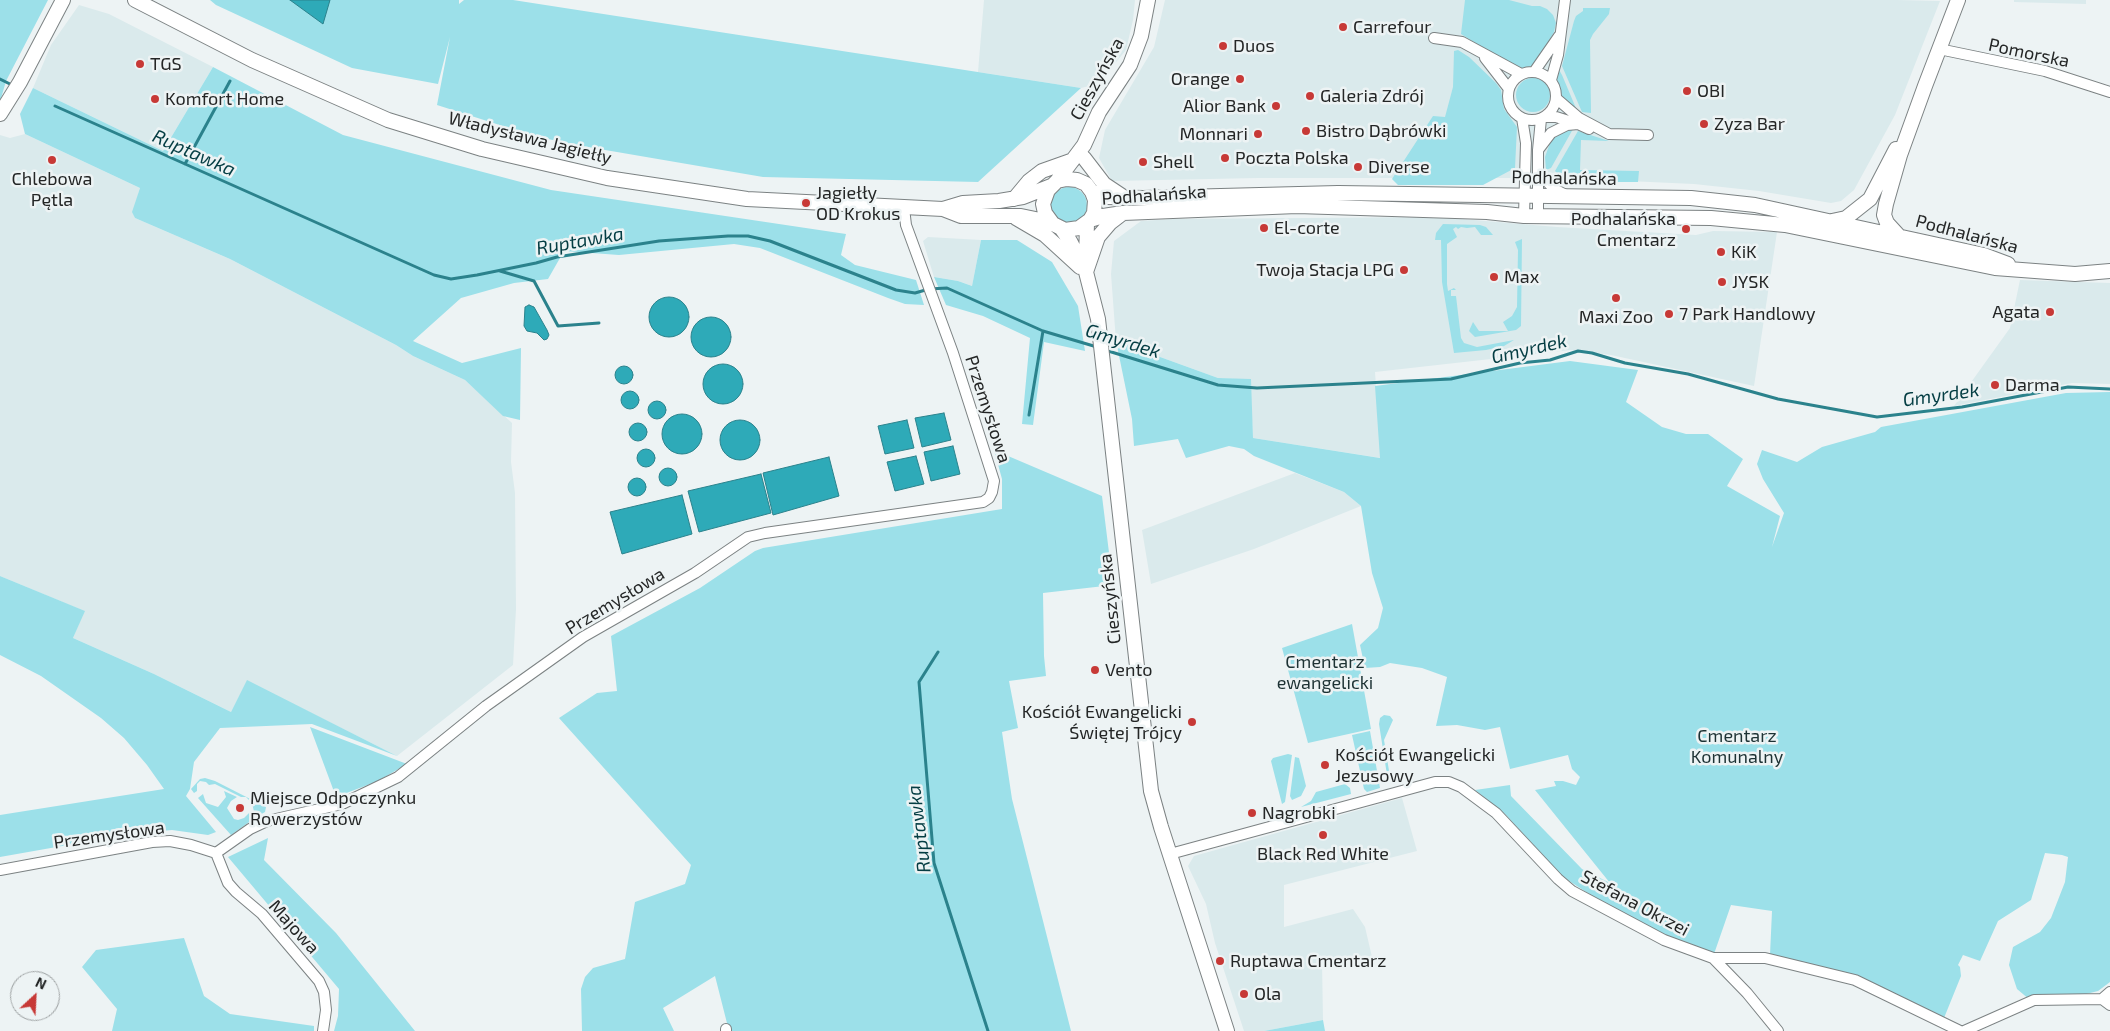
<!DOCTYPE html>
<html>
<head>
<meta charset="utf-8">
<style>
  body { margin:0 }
  #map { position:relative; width:2110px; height:1031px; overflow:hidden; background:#edf3f4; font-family:"Exo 2",sans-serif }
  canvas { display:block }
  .north { position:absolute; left:10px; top:971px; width:50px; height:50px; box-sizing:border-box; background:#edf3f4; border:1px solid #9da1a2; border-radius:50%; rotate:25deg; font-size:14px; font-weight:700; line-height:20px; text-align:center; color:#242626 }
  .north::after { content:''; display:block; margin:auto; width:18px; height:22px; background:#c73936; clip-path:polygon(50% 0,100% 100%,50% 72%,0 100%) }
</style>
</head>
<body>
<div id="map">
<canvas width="2110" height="1031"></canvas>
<div class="north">N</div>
</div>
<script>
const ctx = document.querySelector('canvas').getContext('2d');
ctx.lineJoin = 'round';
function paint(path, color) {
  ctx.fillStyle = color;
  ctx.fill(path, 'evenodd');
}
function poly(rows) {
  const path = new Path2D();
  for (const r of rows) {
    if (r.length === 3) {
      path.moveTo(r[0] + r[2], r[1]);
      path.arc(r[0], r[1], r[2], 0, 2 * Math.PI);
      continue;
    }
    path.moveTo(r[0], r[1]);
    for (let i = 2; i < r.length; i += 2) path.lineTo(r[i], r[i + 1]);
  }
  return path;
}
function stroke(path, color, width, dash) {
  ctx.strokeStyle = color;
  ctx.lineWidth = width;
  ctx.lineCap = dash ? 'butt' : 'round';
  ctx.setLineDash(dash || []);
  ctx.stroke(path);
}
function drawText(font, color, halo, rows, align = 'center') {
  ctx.font = font + ' "Exo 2",sans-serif';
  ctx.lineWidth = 5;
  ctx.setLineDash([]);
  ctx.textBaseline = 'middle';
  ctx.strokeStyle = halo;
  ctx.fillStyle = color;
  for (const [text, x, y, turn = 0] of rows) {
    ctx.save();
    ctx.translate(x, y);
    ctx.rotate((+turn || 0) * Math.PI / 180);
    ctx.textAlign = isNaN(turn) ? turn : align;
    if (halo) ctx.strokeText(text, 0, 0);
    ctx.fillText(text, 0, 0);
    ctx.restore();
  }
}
const built = poly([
  [984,0,1135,0,1133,20,1126,50,1098,84,1081,88,978,72],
  [1165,0,1897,0,1940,1,1895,115,1854,190,1841,201,1831,203,1759,191,1694,184,1562,178,1258,178,1112,181,1099,158,1105,130,1154,47],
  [2014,0,2086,0,2086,4,2014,2],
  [79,5,109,14,213,67,163,151,33,88,51,45],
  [25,134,140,188,133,212,135,218,230,259,396,345,413,356,465,380,512,423,511,462,515,493,516,609,513,665,397,756,247,681,231,712,154,674,73,638,84,611,0,576,0,135,10,138],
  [1438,217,1557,227,1696,235,1713,231,1777,232,1754,386,1611,355,1571,350,1375,372,1381,458,1253,438,1250,380,1218,378,1116,341,1111,274,1114,241,1141,221,1172,219],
  [928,237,981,240,972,286,958,281,934,277,923,241],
  [2020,280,2110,283,2110,384,2072,383,1954,406,2010,328],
  [1295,473,1344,492,1361,506,1254,549,1151,584,1142,530],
  [1402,798,1417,851,1284,885,1284,927,1353,909,1365,927,1372,957,1322,962,1323,1020,1264,1031,1244,1031,1215,943,1206,904,1188,866,1194,856]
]);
const green = poly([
  [0,0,48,0,6,81,0,102],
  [210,0,459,0,459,4,464,0,513,0,1081,88,978,182,763,177,576,145,534,136,437,105,450,37,438,84,352,68,216,5],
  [1465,0,1509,0,1532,6,1540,6,1547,9,1553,15,1556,23,1554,32,1536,64,1527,68,1517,69,1461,34],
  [1583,8,1610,8,1609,14,1593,34,1590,40,1591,113,1582,112,1562,66,1574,21,1576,16,1583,11],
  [1458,50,1469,57,1496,83,1501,90,1504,109,1517,127,1515,168,1483,185,1398,185,1392,179,1433,116,1445,117,1453,87,1454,51],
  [213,67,343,135,551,190,846,234,841,255,855,265,916,280,924,305,905,304,888,298,760,248,734,244,619,255,564,251,548,279,514,283,461,298,413,341,462,363,521,348,520,420,503,416,465,380,413,356,396,345,230,259,135,218,132,212,140,188,25,134,20,114,33,88,163,151],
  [1558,68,1562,75,1578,113,1563,99,1556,76],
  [1533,95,17],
  [1573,129,1551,168,1546,170,1545,157,1551,140,1562,132],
  [1578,131,1609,141,1581,140,1580,170,1639,171,1638,182,1584,182,1569,180,1559,175,1555,171],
  [1069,205,18],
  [1443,224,1480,225,1486,227,1493,235,1481,235,1475,227,1467,228,1461,227,1458,229,1456,227,1453,229,1457,237,1447,244,1447,284,1448,291,1454,288,1456,290,1451,290,1451,296,1456,296,1461,338,1464,343,1477,347,1514,340,1504,346,1486,350,1454,353,1442,282,1441,240,1435,240,1436,233],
  [1522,239,1521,326,1516,330,1475,337,1469,331,1473,322,1479,331,1508,331,1503,322,1512,316,1517,307,1518,250,1515,242],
  [981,240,1017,240,1052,262,1078,306,1085,351,1044,342,1033,425,1022,424,1030,338,983,316,946,305,934,277,958,281,972,286],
  [1116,341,1218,378,1251,379,1253,438,1380,458,1375,386,1570,361,1638,370,1626,402,1662,427,1686,434,1708,434,1743,459,1727,486,1780,516,1772,547,1784,513,1763,479,1757,464,1762,450,1797,462,1822,447,1875,432,1881,427,2066,393,2110,392,2110,982,2098,991,2086,994,2030,1000,2017,989,2009,965,2013,947,2040,932,2051,918,2065,882,2068,857,2062,855,2045,853,2031,900,1998,921,1980,961,1963,955,1958,965,1960,967,1961,976,1944,1018,1857,975,1770,955,1772,911,1731,905,1714,954,1669,938,1594,897,1563,877,1505,814,1475,790,1510,785,1511,796,1582,869,1610,883,1535,790,1556,786,1554,781,1563,781,1576,785,1580,777,1572,769,1568,755,1510,769,1500,727,1485,730,1457,725,1436,726,1447,677,1422,668,1390,663,1380,667,1365,668,1360,645,1378,628,1383,608,1372,573,1361,506,1344,492,1254,456,1244,449,1229,446,1186,458,1178,439,1134,446,1132,419],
  [994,450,1102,496,1113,585,1043,593,1044,656,1046,676,1009,681,1018,728,1002,732,1012,799,1071,1031,729,1031,715,976,663,1008,674,1031,582,1031,581,989,585,977,593,968,625,959,635,902,685,884,691,865,559,718,597,693,617,691,611,636,700,588,755,551,763,548,1002,509,1002,479],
  [0,576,85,611,73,638,154,674,231,712,247,680,397,756,312,724,220,728,194,762,190,789,186,796,216,832,208,835,172,830,130,834,0,857,0,815,164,789,147,765,124,738,101,718,41,676,0,655],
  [1352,624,1371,729,1308,743,1282,648],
  [1384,715,1390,716,1393,720,1384,740,1391,783,1387,775,1379,724,1380,718],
  [310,727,407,764,378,781,336,797],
  [1370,731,1380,788,1367,792,1364,789,1352,735],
  [1288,754,1292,755,1285,802,1282,804,1271,761,1273,758],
  [1295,757,1299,758,1306,786,1301,796,1292,800,1290,796],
  [205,778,215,781,266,807,265,812,258,816,255,816,252,803,246,797,241,797,215,784,209,785,206,782,200,781,197,784,197,791,194,793,191,789,200,779],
  [1345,784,1350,788,1351,794,1301,807,1311,801,1316,792],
  [224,791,237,797,231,801,227,808,234,819,238,820,244,818,250,812,253,817,252,820,231,835,198,798,203,794,206,803,218,807,226,797],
  [268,838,264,860,336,933,415,1031,334,1031,338,1016,339,989,228,857],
  [184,938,204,996,230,1014,314,1026,314,1031,112,1031,117,1009,82,967,96,950],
  [1323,1020,1325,1031,1264,1031]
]);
const water = poly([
  [290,0,330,0,323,24,290,0],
  [669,317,20],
  [529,305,534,307,547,330,549,335,547,339,544,340,537,333,527,331,524,326,525,307,529,305],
  [711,337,20],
  [723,384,20],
  [624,375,9],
  [630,400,9],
  [657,410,9],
  [944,413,951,440,922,447,915,418,944,413],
  [682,434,20],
  [907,420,914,448,885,454,878,426,907,420],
  [740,440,20],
  [638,432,9],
  [953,446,960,474,931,481,924,452,953,446],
  [646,458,9],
  [916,456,924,484,895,491,887,462,916,456],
  [829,457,839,496,773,515,763,473,829,457],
  [668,477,9],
  [761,474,771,513,699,532,688,491,761,474],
  [637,487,9],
  [682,495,692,534,622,554,610,512,682,495]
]);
const stream = poly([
  [0,79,12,85],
  [55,106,434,275,451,279,477,275,536,263,557,257,659,241,728,236,748,236,770,241,896,290,915,293,929,289,947,288,1043,331,1097,347],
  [185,164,230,81],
  [500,271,534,281,558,326,599,323],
  [1105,350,1218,385,1257,388,1451,379,1520,363,1550,360,1578,351,1592,353,1625,363,1688,374,1778,399,1877,417,1962,407,2068,387,2110,389],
  [1029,415,1043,331],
  [938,652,919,682,934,863,988,1031]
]);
const street = poly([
  [1434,38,1462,42,1521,74],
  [1939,49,2045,71,2110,92],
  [1485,58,1509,89],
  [1532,96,24],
  [1534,72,1559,36],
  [1551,80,1558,55,1565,0],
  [1557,99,1579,118,1609,134,1648,135],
  [1545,117,1556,117,1575,123],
  [1522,118,1526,143,1524,216],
  [1538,150,1551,133,1567,125,1578,124,1589,129],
  [1539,173,1554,189,1564,194],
  [1538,216,1538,150,1541,119],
  [216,853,228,883,236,892,262,914,319,981,324,992,326,1010,323,1031],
  [1170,854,1435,782,1449,782,1461,787,1496,813,1558,879,1572,891,1664,940,1713,958,1747,993,1778,1031],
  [0,870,152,842,170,841,191,845,216,853,250,829,267,821,342,804,398,777,486,706,583,637,695,573,748,537,765,533,983,502,989,498,992,492,994,481,953,353,906,225,904,208],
  [1713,958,1765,958,1855,980,1960,1031],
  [2102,999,2110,992],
  [726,1029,726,1031],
  [1964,1031,2034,1000,2102,999,2110,1005]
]);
const secondary = poly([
  [135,0,252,60,388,120,482,149,607,178,747,199,943,209,961,216,1021,216,1050,222],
  [0,114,20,82,63,0],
  [1084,158,1104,184,1122,196],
  [1057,181,1084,145,1099,112,1130,65,1141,36,1148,0],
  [1092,192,1107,197,1143,198,1338,193,1691,198,1755,205,1984,255,2008,264],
  [1014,199,1029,181,1042,171,1073,160],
  [943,209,963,203,999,201,1023,197,1051,186],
  [1016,218,1045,235,1080,267],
  [1090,220,1094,213,1095,200,1092,192,1086,184,1077,180,1067,179,1057,181,1048,190,1043,204,1045,213,1053,224,1065,230,1079,228,1090,220,1103,216,1123,213,1297,206,1487,212,1524,216,1711,218,1785,225,1995,268,2075,274,2110,271],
  [1832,221,1846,218,1870,199,1896,149],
  [1061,228,1070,241,1086,272,1098,319,1151,791,1161,827,1227,1031],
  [1898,235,1887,223,1884,215,1886,204,1900,155,1925,86,1958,0],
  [1086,261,1087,223],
  [1086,272,1098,237,1110,223,1123,213]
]);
const markers = [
  [1343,27,5,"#c73936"],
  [1223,46,5,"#c73936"],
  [140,64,5,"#c73936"],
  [1240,79,5,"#c73936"],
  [1687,91,5,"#c73936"],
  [1310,96,5,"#c73936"],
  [155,99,5,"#c73936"],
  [1276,106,5,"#c73936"],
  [1704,124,5,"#c73936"],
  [1306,131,5,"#c73936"],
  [1258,134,5,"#c73936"],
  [1225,158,5,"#c73936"],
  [52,160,5,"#c73936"],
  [1143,162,5,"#c73936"],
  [1358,167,5,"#c73936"],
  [806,203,5,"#c73936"],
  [1264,228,5,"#c73936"],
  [1686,229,5,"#c73936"],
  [1721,252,5,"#c73936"],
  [1404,270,5,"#c73936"],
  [1494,277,5,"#c73936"],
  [1722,282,5,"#c73936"],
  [1616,298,5,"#c73936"],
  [2050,312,5,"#c73936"],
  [1669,314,5,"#c73936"],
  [1995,385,5,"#c73936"],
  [1095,670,5,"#c73936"],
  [1192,722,5,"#c73936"],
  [1325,765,5,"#c73936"],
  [240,808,5,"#c73936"],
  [1252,813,5,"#c73936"],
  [1323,835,5,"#c73936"],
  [1220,961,5,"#c73936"],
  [1244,994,5,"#c73936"]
];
const poiNames = [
  ["Carrefour",1353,27],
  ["Duos",1233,46],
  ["TGS",150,64],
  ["Orange",1230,79,"right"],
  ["OBI",1697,91],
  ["Galeria Zdrój",1320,96],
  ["Komfort Home",165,99],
  ["Alior Bank",1266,106,"right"],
  ["Zyza Bar",1714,124],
  ["Bistro Dąbrówki",1316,131],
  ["Monnari",1248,134,"right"],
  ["Poczta Polska",1235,158],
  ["Shell",1153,162],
  ["Diverse",1368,167],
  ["Chlebowa",52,179,"center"],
  ["Pętla",52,200,"center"],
  ["Jagiełły",816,193],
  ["OD Krokus",816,214],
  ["Podhalańska",1676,219,"right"],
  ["Cmentarz",1676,240,"right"],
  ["El-corte",1274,228],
  ["KiK",1731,252],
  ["Twoja Stacja LPG",1394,270,"right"],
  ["Max",1504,277],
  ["JYSK",1732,282],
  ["Agata",2040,312,"right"],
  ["7 Park Handlowy",1679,314],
  ["Maxi Zoo",1616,317,"center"],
  ["Darma",2005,385],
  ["Vento",1105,670],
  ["Kościół Ewangelicki",1182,712,"right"],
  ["Świętej Trójcy",1182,733,"right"],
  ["Kościół Ewangelicki",1335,755],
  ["Jezusowy",1335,776],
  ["Miejsce Odpoczynku",250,798],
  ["Rowerzystów",250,819],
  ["Nagrobki",1262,813],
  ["Black Red White",1323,854,"center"],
  ["Ruptawa Cmentarz",1230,961],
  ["Ola",1254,994]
];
const streetNames = [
  ["Pomorska",2029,53,12],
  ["Cieszyńska",1097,79,-61],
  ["Władysława Jagiełły",530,138,14],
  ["Podhalańska",1564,178,1],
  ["Podhalańska",1154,195,-4],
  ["Podhalańska",1967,234,15],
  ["Przemysłowa",988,409,72],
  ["Cieszyńska",1110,599,-96],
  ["Przemysłowa",615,601,-31],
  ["Przemysłowa",109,835,-8],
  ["Stefana Okrzei",1635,903,28],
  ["Majowa",294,927,48]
];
const parkNames = [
  ["Cmentarz",1325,662],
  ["ewangelicki",1325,683],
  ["Cmentarz",1737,736],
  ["Komunalny",1737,757]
];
const waterNames = [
  ["Ruptawka",194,153,24],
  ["Ruptawka",580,241,-10],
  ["Gmyrdek",1123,341,17],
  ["Gmyrdek",1529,349,-13],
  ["Gmyrdek",1941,395,-8],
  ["Ruptawka",919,829,-97]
];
paint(built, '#daeaec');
paint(green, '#9ce0e9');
paint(water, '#2eaab8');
stroke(water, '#2b828c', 1);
stroke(stream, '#2b828c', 3);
stroke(street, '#7c8283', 12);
stroke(secondary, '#7c8283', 16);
stroke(street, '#fff', 10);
stroke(secondary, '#fff', 14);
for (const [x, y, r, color] of markers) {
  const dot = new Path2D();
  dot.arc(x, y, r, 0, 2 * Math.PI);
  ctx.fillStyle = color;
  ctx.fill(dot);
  stroke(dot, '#edf3f4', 2);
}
drawText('18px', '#242626', '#edf3f4', poiNames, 'left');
drawText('18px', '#242626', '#edf3f4', streetNames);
drawText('18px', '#1d3234', '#edf3f4', parkNames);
drawText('italic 19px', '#043d43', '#edf3f4', waterNames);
</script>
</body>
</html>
